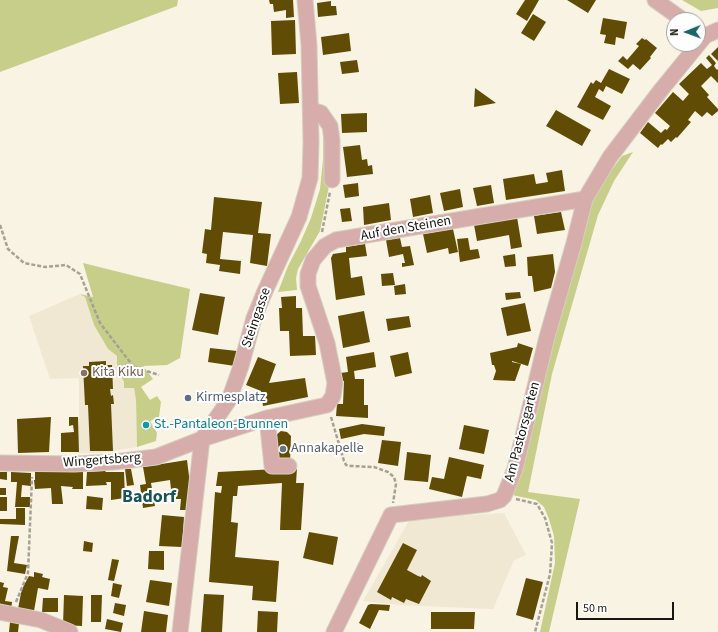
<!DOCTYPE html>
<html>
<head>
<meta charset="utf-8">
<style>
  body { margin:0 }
  #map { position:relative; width:718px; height:632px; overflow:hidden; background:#f8f3e3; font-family:"Source Sans 3",sans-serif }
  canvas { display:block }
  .north { position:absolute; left:666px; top:12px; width:40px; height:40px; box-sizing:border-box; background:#fff; border:1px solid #a2a29f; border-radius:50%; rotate:269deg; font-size:11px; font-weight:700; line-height:16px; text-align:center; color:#171610 }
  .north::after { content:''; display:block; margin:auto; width:14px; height:18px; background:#18666a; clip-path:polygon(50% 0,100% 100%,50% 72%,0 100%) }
  .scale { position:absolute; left:576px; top:602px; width:98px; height:18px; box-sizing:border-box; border:2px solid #171610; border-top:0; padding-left:5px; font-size:12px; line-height:14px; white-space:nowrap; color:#171610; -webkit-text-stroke:3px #fff; paint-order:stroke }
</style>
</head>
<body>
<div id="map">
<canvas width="718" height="632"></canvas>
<div class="north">N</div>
<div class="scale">50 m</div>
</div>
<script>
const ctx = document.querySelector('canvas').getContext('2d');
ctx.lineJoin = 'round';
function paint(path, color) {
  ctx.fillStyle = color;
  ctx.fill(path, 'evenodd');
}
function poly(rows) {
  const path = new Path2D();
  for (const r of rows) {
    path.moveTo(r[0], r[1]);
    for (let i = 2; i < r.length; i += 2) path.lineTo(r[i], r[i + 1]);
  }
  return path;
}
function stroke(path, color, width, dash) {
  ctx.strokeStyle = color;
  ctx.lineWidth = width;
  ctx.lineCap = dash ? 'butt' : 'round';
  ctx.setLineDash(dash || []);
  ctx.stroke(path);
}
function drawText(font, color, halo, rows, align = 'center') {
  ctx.font = font + ' "Source Sans 3",sans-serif';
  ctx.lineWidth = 4;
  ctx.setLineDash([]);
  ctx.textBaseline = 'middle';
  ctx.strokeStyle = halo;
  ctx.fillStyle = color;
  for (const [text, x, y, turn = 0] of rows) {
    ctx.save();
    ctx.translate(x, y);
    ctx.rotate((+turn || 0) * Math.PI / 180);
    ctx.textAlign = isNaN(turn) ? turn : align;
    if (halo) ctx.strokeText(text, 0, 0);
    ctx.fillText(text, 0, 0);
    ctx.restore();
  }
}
const built = poly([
  [80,294,85,297,94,325,108,349,117,356,117,368,124,382,124,388,134,388,136,400,137,447,102,453,79,453,79,378,50,379,29,316],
  [504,513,526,555,514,560,493,609,400,605,363,601,410,519]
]);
const green = poly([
  [0,0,178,0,177,6,0,72],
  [682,0,718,0,718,8,701,11],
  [323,124,330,181,320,231,298,269,296,278,297,290,278,292,288,266,301,241,311,218,320,189,323,160],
  [633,152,614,181,598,215,552,374,528,492,580,499,549,632,540,632,555,563,554,536,549,519,544,507,536,500,512,495,563,305,592,202,607,176,622,156],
  [83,263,135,276,190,289,180,358,167,365,143,366,153,379,141,387,150,400,157,396,161,402,159,417,150,421,157,433,156,441,137,447,136,400,134,388,124,388,124,382,117,368,117,356,108,349,94,325,85,297,80,294,93,297]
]);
const building = poly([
  [269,0,293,0,294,17,286,18,286,10,274,12,273,4,270,4],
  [525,0,539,0,527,21,516,14],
  [567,0,596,0,588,13],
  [331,1,331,6,336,6,337,15,318,17,317,3],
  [533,14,546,22,534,41,521,33],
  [603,18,627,22,624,39,616,37,615,45,604,43,606,35,600,34],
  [295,20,296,54,272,55,271,21],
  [349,33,351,51,323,55,321,37],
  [642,38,645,40,646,39,657,48,650,57,651,58,640,70,633,64,628,69,618,61,623,56,627,60,639,46,636,44],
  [718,47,718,61,711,54],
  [709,55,716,63,714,66,717,70,718,69,718,83,711,76,701,86,709,95,707,97,718,109,718,111,712,116,707,112,702,117,695,111,688,120,691,122,677,138,676,137,671,142,668,139,662,145,661,144,658,148,640,133,648,122,661,133,665,129,667,130,670,126,655,113,673,92,683,101,689,94,679,84,701,63,707,69,712,65,706,58],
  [357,60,359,72,342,74,340,62],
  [609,69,630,79,622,94,606,86,603,92,599,89,595,97,611,106,603,120,577,107,591,82,593,84,596,80,601,83],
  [297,72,299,103,280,104,278,73],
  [475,88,496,103,474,107],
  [556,110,591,130,582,146,546,126],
  [367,113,367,132,342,133,341,114],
  [360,145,362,160,367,159,368,166,372,165,373,174,347,177,343,147],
  [562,170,565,191,506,200,503,179,534,174,536,184,548,182,546,173],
  [358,183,359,196,345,198,343,185],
  [491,185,494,203,477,206,473,188],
  [460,189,463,207,444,211,440,193],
  [430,195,433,213,413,217,410,199],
  [214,197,262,202,258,233,271,234,267,266,250,263,253,235,223,232,220,259,241,261,240,274,219,271,220,265,206,263,207,254,202,253,205,229,211,230],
  [389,203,391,220,364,225,363,207],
  [350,208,352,221,342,222,340,209],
  [561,212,565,230,537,234,534,216],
  [517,217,522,247,511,249,509,235,477,241,474,225],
  [453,229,458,252,449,254,448,248,427,253,423,234],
  [400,238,402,247,410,246,414,265,402,267,402,263,405,263,403,254,389,257,386,240],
  [468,238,470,250,478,249,480,258,460,262,457,239],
  [365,244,367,256,349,258,351,278,362,276,365,295,336,300,331,258,333,254,346,252,346,247],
  [515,254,516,266,505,267,503,256],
  [553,254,555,272,551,288,534,292,532,276,528,276,527,257],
  [393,273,395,285,382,286,381,274],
  [405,284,406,294,395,295,394,286],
  [520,292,521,298,506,300,505,293],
  [200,293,225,297,218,335,192,330],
  [296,296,296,308,302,308,303,336,315,336,316,355,290,356,289,331,280,331,279,308,282,308,281,297],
  [525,303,531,331,507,336,501,308],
  [364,311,370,342,343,348,338,316],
  [409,316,411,327,388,331,386,319],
  [518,343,533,348,528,366,512,361,512,362,521,364,515,381,493,380,496,371,494,365,492,365,490,353,517,347],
  [210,348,237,351,235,366,208,362],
  [374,352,376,367,354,371,355,379,364,379,364,405,368,405,368,418,336,416,337,404,343,404,344,381,341,381,340,373,348,372,346,357],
  [408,352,412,373,395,377,390,356],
  [258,357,276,364,269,383,305,378,308,397,263,406,261,391,246,385],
  [106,361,106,365,112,365,113,389,110,389,111,396,113,395,114,404,111,404,113,451,90,451,88,405,85,405,83,366,89,366,89,362],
  [51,417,49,452,18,453,17,419],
  [69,417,78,417,79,452,61,452,61,433,74,432,73,425,69,426],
  [362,424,385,427,384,436,364,434,341,439,339,429],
  [464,425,489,430,484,454,459,449],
  [281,431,287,432,291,436,290,462,275,461,276,435],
  [382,440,401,442,398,466,378,463],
  [359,443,361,450,348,453,346,446],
  [407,452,431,455,428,482,404,480],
  [449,457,484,465,481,479,467,476,462,497,429,489,432,477,444,479],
  [187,460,189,476,189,510,180,510,181,499,172,499,170,480,151,483,155,506,143,508,140,485,146,484,143,467],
  [297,468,296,483,304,483,301,530,280,530,282,483,238,486,237,496,233,496,231,522,238,523,235,557,279,561,276,602,252,600,253,586,209,582,215,492,221,493,222,486,216,486,218,472],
  [125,469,131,469,134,485,127,486],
  [51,471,83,472,83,489,72,489,73,487,61,486,63,504,52,504,51,488,35,489,34,480,35,480,35,472],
  [105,471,106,472,124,472,125,498,111,500,111,482,106,482,107,485,86,486,87,472],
  [0,472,7,472,7,480,0,479],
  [11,472,31,473,31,486,22,485,21,497,30,497,30,507,15,507,17,482,11,482],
  [0,488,6,488,6,495,0,495],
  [87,496,103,498,102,510,86,509],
  [0,497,7,497,7,511,0,511],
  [16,508,25,508,25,525,0,524,0,519,16,519],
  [162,515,184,517,182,547,159,546],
  [309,532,338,537,333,565,303,558],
  [11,536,19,536,14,563,27,565,25,574,7,571],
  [84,541,93,543,92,552,83,551],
  [403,543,417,550,407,570,418,576,421,577,422,575,431,581,419,604,406,599,404,603,392,597,391,600,377,592],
  [149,551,164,551,164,570,148,569],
  [112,559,119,560,114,581,108,580],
  [34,572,43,574,42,577,50,579,48,590,38,588,34,611,18,609,21,593,24,585,29,576,34,577],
  [526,578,543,582,533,620,516,615],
  [150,580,172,583,169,606,146,602],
  [0,582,4,583,3,587,8,588,5,601,12,602,11,610,0,609],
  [113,583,122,585,119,598,111,596],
  [204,594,224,595,222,632,201,632],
  [64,595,83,596,82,626,63,625],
  [91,595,102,595,101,622,91,622],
  [43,598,58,598,58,612,42,612],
  [115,603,126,605,124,616,113,613],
  [371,604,390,605,389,611,379,610,370,629,359,623,368,605],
  [144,611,168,615,166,632,141,632],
  [258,611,278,612,277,632,257,632],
  [431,612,475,612,474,629,431,629],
  [107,619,123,623,121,632,105,629],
  [10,622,19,623,18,632,9,632]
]);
const path = poly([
  [0,225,8,249,24,263,45,267,66,265,80,274,100,323,123,353,134,367,159,375],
  [322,232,330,192],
  [331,417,344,461,346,465,351,466,374,467,388,472,394,477,396,484,393,503],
  [516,499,537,504,545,518,552,543,550,574,535,632],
  [16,602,28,573,32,477]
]);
const minor = poly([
  [655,0,683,20],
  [311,110,321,113,330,126,332,140,332,180],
  [267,418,272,466,289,466],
  [0,463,74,464,114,462,156,457,202,439,267,418,327,405,333,396,335,383,327,343,308,286,308,274,313,260,325,246,336,240,585,199,610,157,661,90,705,36,718,30],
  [0,612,41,620,70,632],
  [180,632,202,439,229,400,241,366,254,318,265,291,299,217,310,178,311,142,309,45,305,0],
  [334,632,391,515,487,504,500,500,504,496,515,469,547,337,574,243,585,199]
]);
const markers = [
  [84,373,4,"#8d6e63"],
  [188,398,4,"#5c6f8a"],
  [146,425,4,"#0f9aa8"],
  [283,449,4,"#6b7280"]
];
const streetNames = [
  ["Auf den Steinen",406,229,-10],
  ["Steingasse",257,318,-71],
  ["Am Pastorsgarten",523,432,-75],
  ["Wingertsberg",102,461,-4]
];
const educationNames = [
  ["Kita Kiku",92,373]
];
const serviceNames = [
  ["Kirmesplatz",196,398]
];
const cultureNames = [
  ["St.-Pantaleon-Brunnen",154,425]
];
const worshipNames = [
  ["Annakapelle",291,449]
];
const districtNames = [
  ["Badorf",149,498]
];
paint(built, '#f0e8d2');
paint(green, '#c7ce89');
paint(building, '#604c04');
stroke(minor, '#d4d0c1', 17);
stroke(path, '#a5a195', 2.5, [4, 2]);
stroke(minor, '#d6adaa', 15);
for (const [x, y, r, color] of markers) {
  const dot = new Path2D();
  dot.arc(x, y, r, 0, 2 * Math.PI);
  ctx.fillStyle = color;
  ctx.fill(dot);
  stroke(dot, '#fff', 1.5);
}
drawText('14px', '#171610', '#fff', streetNames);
drawText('14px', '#785e54', '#fff', educationNames, 'left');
drawText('14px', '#4e5e75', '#fff', serviceNames, 'left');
drawText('14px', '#0d838f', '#fff', cultureNames, 'left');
drawText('14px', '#5b616d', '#fff', worshipNames, 'left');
drawText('bold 18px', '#185458', '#fff', districtNames);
</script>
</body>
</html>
